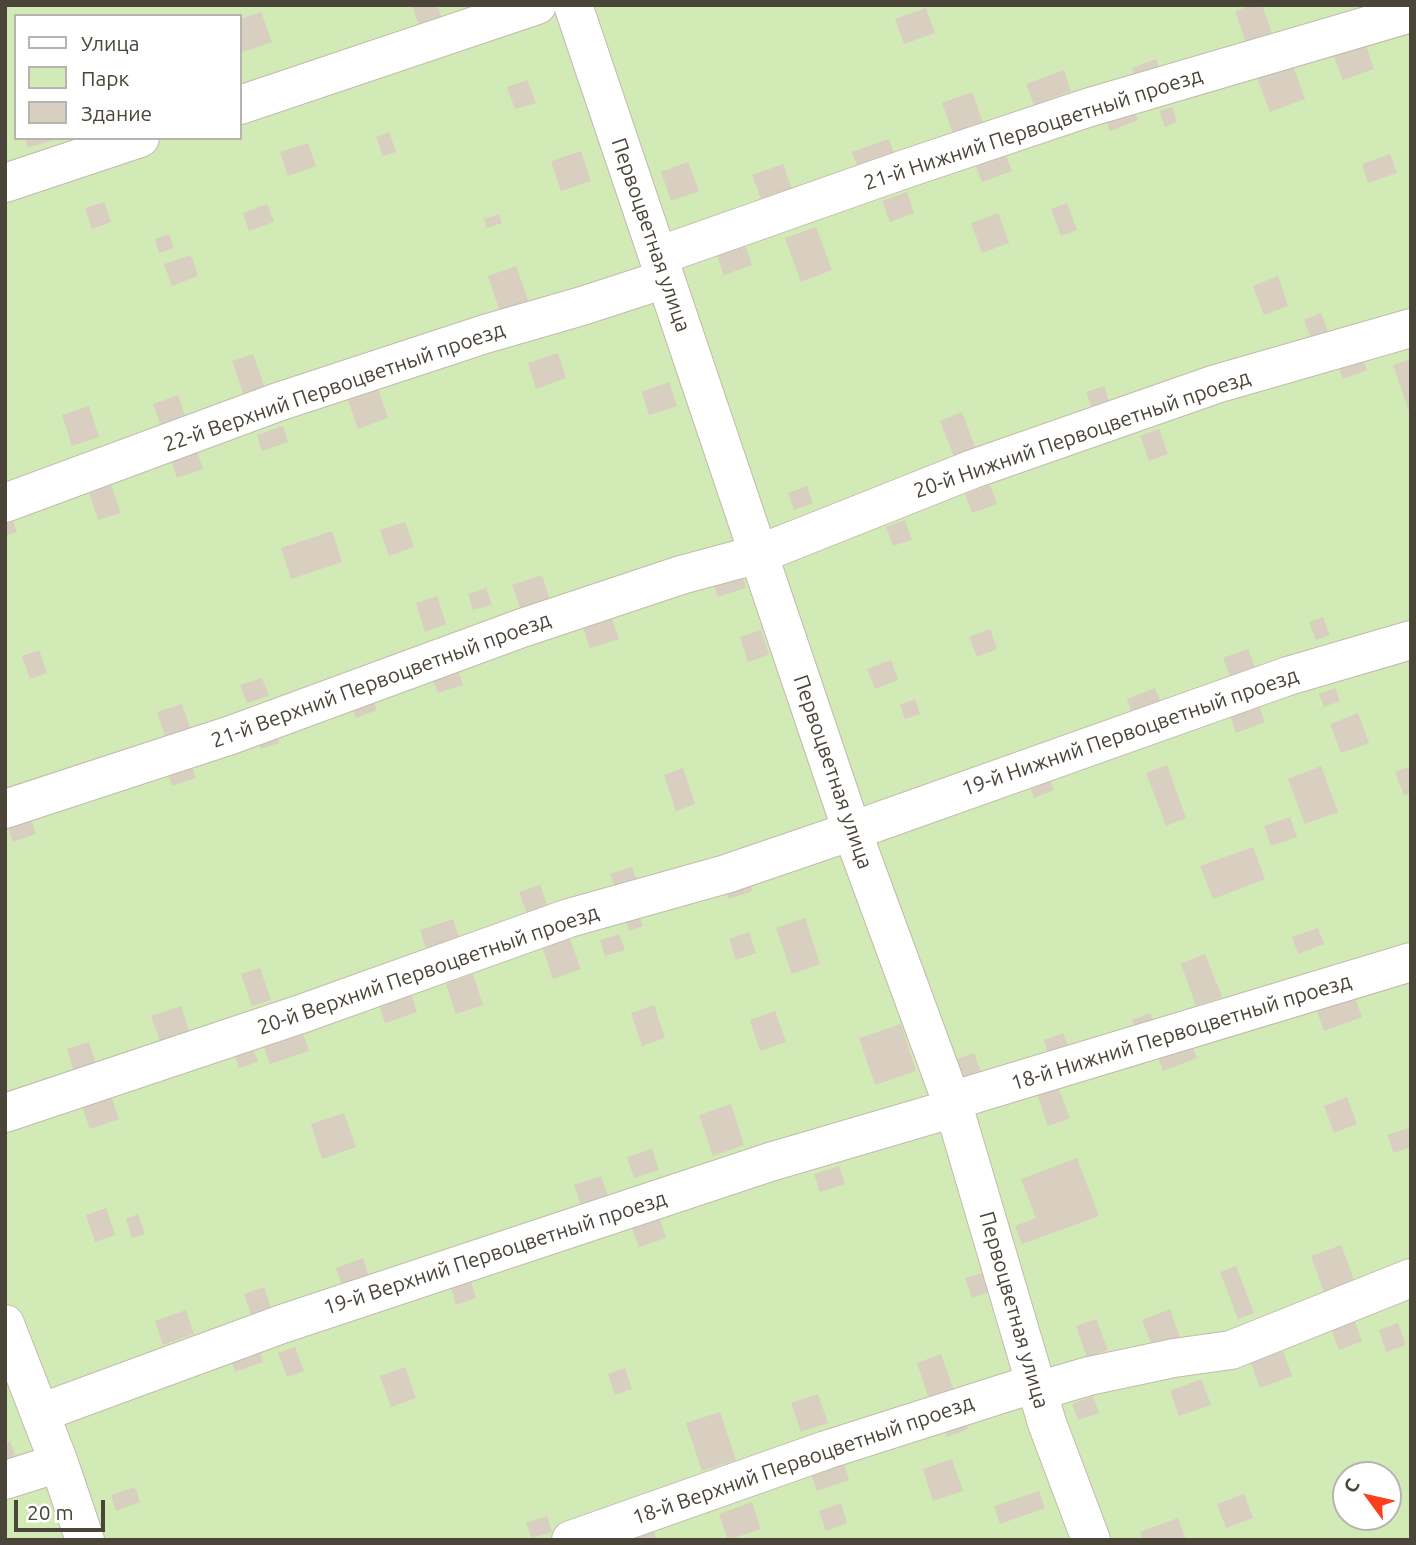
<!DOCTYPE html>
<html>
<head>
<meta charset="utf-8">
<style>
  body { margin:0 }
  #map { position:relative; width:1416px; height:1545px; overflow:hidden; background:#f6f3ec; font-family:Ubuntu,sans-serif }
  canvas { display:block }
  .frame { position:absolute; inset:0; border:7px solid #4b4439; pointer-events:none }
  .legend { position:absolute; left:14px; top:14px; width:228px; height:126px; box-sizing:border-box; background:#fff; border:2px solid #b7b4b0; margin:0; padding:9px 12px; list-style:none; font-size:21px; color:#4b4439 }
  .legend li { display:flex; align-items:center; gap:14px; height:35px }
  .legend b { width:35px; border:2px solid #b7b4b0 }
  .north { position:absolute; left:1332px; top:1461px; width:70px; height:70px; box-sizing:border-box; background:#fff; border:2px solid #b7b4b0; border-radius:50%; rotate:303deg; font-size:19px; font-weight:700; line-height:28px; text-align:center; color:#4b4439 }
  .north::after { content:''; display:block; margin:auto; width:24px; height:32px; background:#fc3f1d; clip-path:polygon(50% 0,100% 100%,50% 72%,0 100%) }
  .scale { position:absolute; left:14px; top:1500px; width:91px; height:32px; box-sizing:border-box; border:4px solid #4b4439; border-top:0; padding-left:9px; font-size:21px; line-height:24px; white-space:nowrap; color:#4b4439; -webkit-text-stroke:5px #fff; paint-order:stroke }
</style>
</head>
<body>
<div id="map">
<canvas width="1416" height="1545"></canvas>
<div class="frame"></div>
<ul class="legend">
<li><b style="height:9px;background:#fff"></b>Улица</li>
<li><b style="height:19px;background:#d2eab5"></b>Парк</li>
<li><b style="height:19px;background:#d8cfc1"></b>Здание</li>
</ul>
<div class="north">С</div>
<div class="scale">20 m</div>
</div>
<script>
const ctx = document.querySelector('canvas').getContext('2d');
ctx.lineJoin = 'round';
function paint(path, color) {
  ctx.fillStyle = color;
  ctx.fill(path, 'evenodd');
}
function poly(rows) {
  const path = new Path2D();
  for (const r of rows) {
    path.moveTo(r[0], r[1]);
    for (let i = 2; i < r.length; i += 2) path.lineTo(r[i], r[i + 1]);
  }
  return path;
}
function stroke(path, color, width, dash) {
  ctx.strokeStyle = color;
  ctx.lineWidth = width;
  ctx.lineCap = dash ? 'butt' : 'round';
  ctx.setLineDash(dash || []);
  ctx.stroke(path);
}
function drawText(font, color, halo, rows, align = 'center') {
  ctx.font = font + ' Ubuntu,sans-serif';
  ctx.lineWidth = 7;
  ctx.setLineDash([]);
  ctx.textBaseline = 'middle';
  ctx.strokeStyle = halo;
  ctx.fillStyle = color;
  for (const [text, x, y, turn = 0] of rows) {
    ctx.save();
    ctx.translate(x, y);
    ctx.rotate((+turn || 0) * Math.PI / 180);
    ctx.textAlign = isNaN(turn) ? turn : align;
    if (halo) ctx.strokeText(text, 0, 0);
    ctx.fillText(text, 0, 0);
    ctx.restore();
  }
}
const green = poly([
  [5,5,1411,5,1411,1540,5,1540],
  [16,16,240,16,240,138,16,138],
  [1346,1475,1388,1475,1388,1517,1346,1517]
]);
const building = poly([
  [412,5,437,5,443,21,420,29],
  [1252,5,1262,5,1272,33,1246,43,1235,11],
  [926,8,935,33,904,44,895,19],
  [261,12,272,42,243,52,240,43,240,19],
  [1363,37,1374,69,1343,80,1331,49],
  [1156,59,1162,75,1137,84,1132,68],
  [1293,66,1305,99,1270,112,1257,78],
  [1064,70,1071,91,1034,105,1026,84],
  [527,80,536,103,515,109,507,87],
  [972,92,985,128,955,139,942,103],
  [1172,107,1177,122,1165,127,1159,111],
  [1133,108,1138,120,1110,131,1105,118],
  [389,132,396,152,383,156,376,137],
  [25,138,56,138,56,139,28,148],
  [889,139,898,163,861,176,852,152],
  [308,143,316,166,288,176,280,152],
  [581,151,591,181,561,191,551,161],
  [1004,151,1012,171,982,182,974,162],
  [1390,154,1397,173,1368,183,1362,164],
  [688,162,699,191,671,201,661,172],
  [783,164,794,195,764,207,752,175],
  [907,192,914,213,890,222,882,201],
  [104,202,111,222,92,229,85,208],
  [1067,203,1077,230,1061,236,1051,209],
  [267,204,274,222,249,231,243,213],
  [998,213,1009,243,982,253,971,223],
  [499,214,502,223,487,228,484,219],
  [816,227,832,270,801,282,785,238],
  [169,234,174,248,159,253,155,239],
  [742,236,752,265,724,275,714,247],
  [191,255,198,276,172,286,164,264],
  [516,266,530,305,501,315,488,276],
  [1278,276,1288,306,1264,315,1253,286],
  [1321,313,1328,331,1311,338,1304,320],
  [1360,352,1367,370,1343,379,1336,361],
  [558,353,566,378,536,389,528,363],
  [253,354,267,394,246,401,232,361],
  [1411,359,1411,414,1410,414,1393,365],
  [669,382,677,406,649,415,642,392],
  [377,385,388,418,358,429,346,395],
  [1104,386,1111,406,1094,413,1086,392],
  [178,395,188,424,163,432,153,404],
  [89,406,99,437,72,446,62,415],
  [962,412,976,449,954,457,940,421],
  [283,426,288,442,262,451,257,435],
  [1159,429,1168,454,1149,461,1140,436],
  [196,448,203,469,177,478,170,457],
  [107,473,121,513,98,520,85,481],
  [990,485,997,504,972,513,965,494],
  [807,486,813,503,794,510,788,493],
  [9,510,17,532,5,536,5,511],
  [905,520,912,540,893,546,886,527],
  [405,522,414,547,389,556,380,530],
  [332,531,342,562,291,579,281,548],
  [740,568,746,588,718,597,711,578],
  [542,575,550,600,521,610,512,585],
  [486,588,492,605,473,610,468,594],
  [437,596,446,624,425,632,416,603],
  [611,616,619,639,590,648,582,625],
  [1323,617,1330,635,1316,640,1309,622],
  [990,629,997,649,977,657,969,637],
  [761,630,769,655,748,662,740,637],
  [1248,649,1255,667,1230,676,1223,658],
  [39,650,47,673,30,679,22,656],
  [891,660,898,680,875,689,867,669],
  [457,666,463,685,438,693,431,675],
  [262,678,269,696,247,703,240,685],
  [1155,688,1164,711,1135,722,1127,699],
  [1335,688,1340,701,1324,707,1319,694],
  [371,693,377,710,356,718,350,700],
  [915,699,920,714,905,719,900,705],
  [1256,699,1265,722,1236,733,1228,710],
  [182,704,191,730,166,739,157,712],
  [1358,713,1369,743,1341,753,1330,724],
  [274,727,279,743,261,749,255,733],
  [189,757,196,778,172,786,165,765],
  [1167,765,1186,818,1166,826,1146,773],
  [1321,766,1338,812,1305,824,1288,779],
  [1411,766,1411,793,1404,795,1395,772],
  [683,768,695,804,676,811,664,775],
  [1048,773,1054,790,1034,798,1028,781],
  [29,812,36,834,13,842,6,821],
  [1290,817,1297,837,1271,846,1264,826],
  [1253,847,1265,879,1213,899,1200,866],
  [632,867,639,887,618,895,610,874],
  [748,876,753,891,729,899,723,884],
  [540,885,549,910,528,917,519,892],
  [639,914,643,926,629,931,625,918],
  [805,918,820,964,792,974,776,928],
  [453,919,459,937,426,948,420,930],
  [1318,928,1324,944,1298,954,1292,937],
  [749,932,756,953,736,960,729,939],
  [568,934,581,969,553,979,541,943],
  [619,934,625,950,605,956,600,940],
  [1205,954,1222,997,1196,1006,1181,964],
  [260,968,271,1000,252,1006,241,974],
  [473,974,483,1005,456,1014,446,984],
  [409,988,417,1012,385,1023,377,999],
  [1352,989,1362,1017,1324,1031,1314,1003],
  [654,1005,665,1038,642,1046,631,1013],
  [181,1006,189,1031,160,1041,151,1016],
  [775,1011,786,1042,760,1051,750,1020],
  [1150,1013,1156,1029,1138,1036,1132,1020],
  [901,1024,916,1071,875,1085,859,1038],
  [300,1026,309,1051,270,1064,261,1039],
  [1063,1033,1070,1051,1050,1058,1044,1040],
  [1190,1041,1197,1058,1163,1071,1157,1054],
  [89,1042,96,1064,74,1072,67,1049],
  [251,1043,258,1062,239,1068,233,1049],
  [974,1053,983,1078,964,1085,954,1060],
  [1058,1087,1070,1118,1048,1126,1037,1094],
  [111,1096,119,1119,90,1129,82,1106],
  [1347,1097,1357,1124,1334,1133,1324,1106],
  [731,1104,744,1145,713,1156,699,1115],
  [344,1113,356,1147,322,1159,311,1124],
  [1411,1127,1411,1147,1394,1153,1387,1135],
  [652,1149,659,1170,634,1178,627,1157],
  [1077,1158,1099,1216,1022,1244,1015,1226,1036,1218,1021,1179],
  [839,1166,845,1184,820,1192,814,1174],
  [601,1176,609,1199,582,1208,574,1185],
  [106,1208,115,1235,95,1242,86,1215],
  [138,1214,145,1234,132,1238,126,1219],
  [660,1219,666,1238,639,1247,632,1228],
  [1341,1245,1354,1280,1324,1292,1311,1256],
  [363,1258,370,1280,343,1289,336,1268],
  [1236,1266,1254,1313,1238,1319,1220,1272],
  [982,1273,989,1292,972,1298,965,1278],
  [471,1282,476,1298,456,1305,451,1288],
  [264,1287,273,1314,253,1321,244,1294],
  [1170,1309,1181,1340,1154,1351,1142,1320],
  [186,1310,194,1334,163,1345,155,1321],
  [1351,1311,1362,1341,1339,1350,1328,1320],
  [1096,1319,1108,1350,1087,1357,1076,1326],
  [1398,1323,1406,1345,1386,1352,1379,1330],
  [258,1346,263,1362,235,1372,230,1355],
  [295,1347,304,1371,287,1377,278,1353],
  [1283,1351,1292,1376,1260,1388,1251,1363],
  [941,1354,955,1394,930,1402,917,1363],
  [405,1367,416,1398,391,1407,380,1376],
  [625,1368,632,1389,615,1395,608,1374],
  [1201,1379,1211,1405,1179,1416,1170,1391],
  [818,1394,828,1423,801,1432,791,1403],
  [1093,1396,1099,1413,1078,1420,1072,1404],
  [720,1412,736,1460,702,1471,686,1423],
  [964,1417,968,1429,947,1437,943,1424],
  [10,1441,17,1460,5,1464,5,1443],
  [842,1457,849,1480,817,1491,809,1468],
  [952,1459,963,1491,933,1501,923,1469],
  [135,1487,140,1502,116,1511,111,1495],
  [1039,1491,1045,1508,1000,1524,994,1506],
  [1244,1494,1253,1518,1226,1528,1217,1504],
  [752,1502,761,1529,728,1540,719,1514],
  [841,1503,847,1523,826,1531,819,1511],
  [547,1516,552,1532,532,1538,526,1523],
  [1178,1518,1186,1540,1143,1540,1140,1532],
  [650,1521,656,1538,650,1540,631,1540,627,1529]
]);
const minor = poly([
  [573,5,852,831,954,1108,1047,1423,1091,1540],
  [240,105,537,5],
  [5,183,140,138],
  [658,256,905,169,1087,108,1411,13],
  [5,503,278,402,485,334,582,306,665,279],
  [5,809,231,735,522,628,681,575,759,554,973,469,1216,384,1411,328],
  [951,1101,1411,962],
  [5,1113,301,1014,569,918,726,874,852,831,1288,676,1411,640],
  [5,1324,59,1463,85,1540],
  [1038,1391,1089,1376,1174,1358,1231,1350,1411,1278],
  [40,1413,282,1324,770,1162,954,1108],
  [5,1480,59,1463],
  [571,1540,826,1450,1036,1383]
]);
const streetNames = [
  ["21-й Нижний Первоцветный проезд",1033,129,-18],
  ["Первоцветная улица",651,235,71],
  ["22-й Верхний Первоцветный проезд",334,387,-19],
  ["20-й Нижний Первоцветный проезд",1082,434,-19],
  ["21-й Верхний Первоцветный проезд",381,680,-20],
  ["19-й Нижний Первоцветный проезд",1130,732,-19],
  ["Первоцветная улица",833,772,71],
  ["20-й Верхний Первоцветный проезд",428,970,-19],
  ["18-й Нижний Первоцветный проезд",1181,1032,-17],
  ["19-й Верхний Первоцветный проезд",495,1253,-18],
  ["Первоцветная улица",1014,1310,74],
  ["18-й Верхний Первоцветный проезд",803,1460,-19]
];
paint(green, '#d2eab5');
paint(building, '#d8cfc1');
stroke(minor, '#c2bbae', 40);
stroke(minor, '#fff', 38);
drawText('21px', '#4b4439', '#fff', streetNames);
</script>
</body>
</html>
